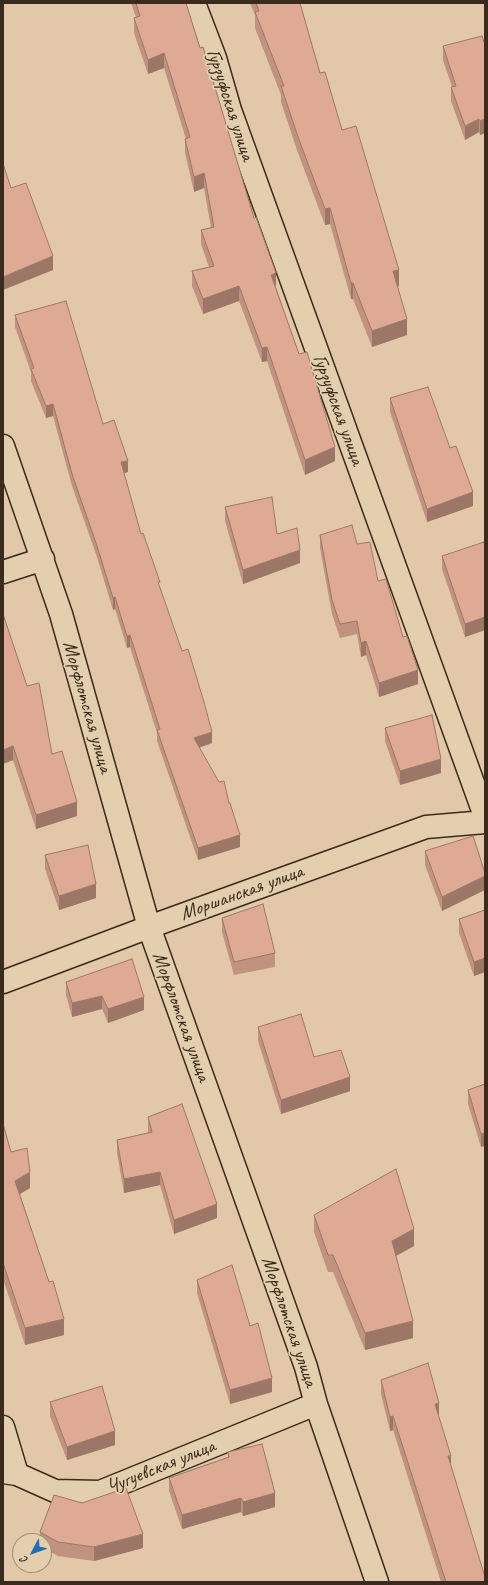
<!DOCTYPE html>
<html>
<head>
<meta charset="utf-8">
<style>
  body { margin:0 }
  #map { position:relative; width:488px; height:1585px; overflow:hidden; background:#e2c8a8; font-family:Caveat,sans-serif }
  canvas { display:block }
  .frame { position:absolute; inset:0; border:4px solid #3b2a1e; pointer-events:none }
  .north { position:absolute; left:12px; top:1533px; width:40px; height:40px; box-sizing:border-box; background:#e3cfad; border:1px solid #a08d74; border-radius:50%; rotate:229deg; font-size:11px; font-weight:700; line-height:16px; text-align:center; color:#3b2a1e }
  .north::after { content:''; display:block; margin:auto; width:14px; height:18px; background:#1f6fb2; clip-path:polygon(50% 0,100% 100%,50% 72%,0 100%) }
</style>
</head>
<body>
<div id="map">
<canvas width="488" height="1585"></canvas>
<div class="frame"></div>
<div class="north">С</div>
</div>
<script>
const ctx = document.querySelector('canvas').getContext('2d');
ctx.lineJoin = 'round';
function poly(rows) {
  const path = new Path2D();
  for (const r of rows) {
    path.moveTo(r[0], r[1]);
    for (let i = 2; i < r.length; i += 2) path.lineTo(r[i], r[i + 1]);
  }
  return path;
}
function stroke(path, color, width, dash) {
  ctx.strokeStyle = color;
  ctx.lineWidth = width;
  ctx.lineCap = dash ? 'butt' : 'round';
  ctx.setLineDash(dash || []);
  ctx.stroke(path);
}
function paint(path, color) {
  ctx.fillStyle = color;
  ctx.fill(path, 'evenodd');
}
function drawText(font, color, halo, rows, align = 'center') {
  ctx.font = font + ' Caveat,sans-serif';
  ctx.lineWidth = 3.5;
  ctx.setLineDash([]);
  ctx.textBaseline = 'middle';
  ctx.strokeStyle = halo;
  ctx.fillStyle = color;
  for (const [text, x, y, turn = 0] of rows) {
    ctx.save();
    ctx.translate(x, y);
    ctx.rotate((+turn || 0) * Math.PI / 180);
    ctx.textAlign = isNaN(turn) ? turn : align;
    if (halo) ctx.strokeText(text, 0, 0);
    ctx.fillText(text, 0, 0);
    ctx.restore();
  }
}
const minor = poly([
  [194,3,215,58,230,110,485,816],
  [3,446,61,614,149,927,306,1367,316,1404,377,1582],
  [3,572,43,559],
  [3,982,149,927,426,827,485,822],
  [3,1427,17,1474],
  [3,1472,17,1474,55,1491,100,1492,316,1404]
]);
const wall = poly([
  [131,3,186,3,276,287,335,461,305,475,267,361,262,362,239,301,203,314,192,286,192,271,209,267,201,244,201,230,211,228,204,188,194,192,185,153,185,139,186,139,164,68,148,74,134,33,134,18,136,17],
  [250,3,300,3,320,73,342,130,399,286,397,286,407,335,372,347,353,299,351,299,330,224,325,225,298,153,281,102,281,95,255,28,255,15],
  [485,45,485,133,480,135,479,132,465,140,451,101,451,87,452,87,443,60,443,46],
  [15,315,103,424,128,472,124,473,141,534,212,743,199,748,229,803,240,847,198,860,157,741,157,733,130,647,127,648,115,609,113,610,97,557,72,486,53,416,46,418,31,381,31,372,15,327],
  [390,398,450,448,473,506,427,522,390,412],
  [225,507,277,534,300,563,243,584,225,521],
  [320,535,357,544,378,581,403,637,418,684,379,697,366,655,361,657,357,634,340,638,332,614,320,548],
  [485,546,485,630,465,637,442,569,442,556],
  [3,614,27,686,52,754,77,816,36,829,13,760,3,764],
  [385,728,441,773,400,785,385,741],
  [425,851,485,873,442,911,425,865],
  [45,855,96,898,59,910,45,869],
  [485,910,485,972,474,976,459,933,459,919],
  [222,918,275,953,275,967,234,975,222,932],
  [66,982,144,1010,108,1023,102,1009,72,1017,66,995],
  [258,1027,314,1057,350,1091,281,1114,258,1041],
  [485,1084,481,1147,468,1104,468,1090],
  [148,1117,217,1218,174,1234,160,1185,124,1193,117,1153,117,1140,148,1133],
  [3,1124,11,1152,30,1188,20,1194,49,1282,64,1335,25,1345,3,1279],
  [314,1215,414,1246,396,1256,413,1338,365,1350,333,1272,328,1272,314,1232],
  [197,1280,250,1326,272,1392,230,1404,197,1293],
  [381,1380,439,1416,451,1466,485,1582,441,1582,393,1430,390,1431,381,1394],
  [50,1402,115,1445,67,1460,50,1416],
  [228,1452,275,1507,243,1516,241,1512,182,1529,169,1491,169,1478,228,1457],
  [40,1532,143,1548,94,1561,58,1556,44,1548,44,1541,40,1541]
]);
const shadedWall = poly([
  [164,53,164,68,148,74,148,60],
  [479,119,479,132,465,140,465,126],
  [485,119,485,133,480,135,480,121],
  [204,173,204,188,194,192,194,177],
  [330,208,330,224,325,225,325,209],
  [53,256,53,270,3,290,3,277],
  [399,270,399,286,393,287,393,271],
  [276,273,276,287,271,275],
  [351,283,353,283,353,299,351,299],
  [239,286,239,301,203,314,203,299],
  [407,319,407,335,372,347,372,331],
  [267,347,267,361,262,362,262,348],
  [53,404,53,416,46,418,46,406],
  [335,447,335,461,305,475,305,460],
  [128,461,128,472,121,474,121,462],
  [473,492,473,506,427,522,427,509],
  [300,550,300,563,243,584,243,570],
  [115,597,115,609,113,610,113,598],
  [485,617,485,630,465,637,465,624],
  [130,635,130,647,127,648,127,636],
  [366,641,366,655,361,657,361,643],
  [418,670,418,684,379,697,379,683],
  [212,732,212,743,194,749,194,738],
  [13,746,13,760,3,764,3,750],
  [441,759,441,773,400,785,400,771],
  [77,802,77,816,36,829,36,815],
  [240,835,240,847,198,860,198,848],
  [485,876,485,890,442,911,442,897],
  [96,884,96,898,59,910,59,896],
  [485,958,485,972,474,976,474,962],
  [102,996,102,1009,72,1017,72,1003],
  [144,997,144,1010,108,1023,108,1009],
  [350,1077,350,1091,281,1114,281,1100],
  [485,1133,485,1146,481,1147,481,1134],
  [30,1172,30,1188,15,1197,15,1181],
  [160,1172,160,1185,124,1193,124,1179],
  [217,1204,217,1218,174,1234,174,1220],
  [414,1229,414,1246,392,1258,392,1241],
  [64,1319,64,1335,25,1345,25,1328],
  [413,1321,413,1338,365,1350,365,1333],
  [272,1378,272,1392,230,1404,230,1390],
  [439,1403,439,1417,435,1404],
  [393,1416,393,1430,390,1431,390,1417],
  [115,1431,115,1445,67,1460,67,1447],
  [448,1456,451,1456,451,1469],
  [275,1493,275,1507,243,1516,243,1502],
  [241,1498,241,1512,182,1529,182,1515],
  [143,1534,143,1548,94,1561,94,1547]
]);
const building = poly([
  [136,3,186,3,200,48,203,47,254,218,256,217,276,273,271,275,299,354,307,352,335,447,305,460,267,347,262,348,239,286,203,299,192,271,214,266,201,230,214,227,204,173,194,177,185,139,190,137,164,53,148,60,134,18,140,16,136,3],
  [256,3,300,3,320,73,325,72,342,130,356,126,399,270,393,271,407,319,372,331,353,283,351,283,330,208,325,209,298,137,281,86,284,86,255,12,259,11,256,3],
  [482,36,485,45,485,119,480,121,479,119,465,126,451,87,456,86,443,46,482,36],
  [3,164,11,188,26,183,53,256,3,277,3,164],
  [66,301,103,424,114,420,128,461,121,462,141,534,143,533,160,582,158,582,182,651,188,649,204,702,212,732,194,738,219,782,224,781,229,803,230,803,240,835,198,848,157,730,160,729,130,635,127,636,115,597,113,598,97,546,72,474,53,404,46,406,31,369,34,368,15,315,66,301],
  [428,387,450,448,456,446,473,492,427,509,390,398,428,387],
  [272,497,277,534,297,528,300,550,243,570,225,507,272,497],
  [352,525,357,544,370,542,378,581,386,579,403,637,407,636,418,670,379,683,366,641,361,643,357,621,340,624,332,600,320,535,352,525],
  [484,542,485,546,485,617,465,624,442,556,484,542],
  [3,614,27,686,39,683,52,754,62,751,77,802,36,815,13,746,3,750,3,614],
  [432,715,441,759,400,771,385,728,432,715],
  [473,836,485,873,485,876,442,897,425,851,473,836],
  [88,845,96,884,59,896,45,855,88,845],
  [263,904,275,953,234,962,222,918,263,904],
  [485,910,485,958,474,962,459,919,485,910],
  [132,959,144,997,108,1009,102,996,72,1003,66,982,132,959],
  [301,1014,314,1057,341,1050,350,1077,281,1100,258,1027,301,1014],
  [485,1084,485,1133,481,1134,468,1090,485,1084],
  [182,1104,217,1204,174,1220,160,1172,124,1179,117,1140,152,1132,148,1117,182,1104],
  [3,1124,11,1152,27,1148,30,1172,15,1181,49,1282,53,1281,64,1319,25,1328,3,1263,3,1124],
  [396,1169,414,1229,392,1241,413,1321,365,1333,333,1255,328,1255,314,1215,396,1169],
  [232,1265,250,1326,258,1323,272,1378,230,1390,197,1280,232,1265],
  [428,1363,439,1403,435,1404,451,1456,448,1456,485,1577,485,1582,446,1582,393,1416,390,1417,381,1380,428,1363],
  [102,1386,115,1431,67,1447,50,1402,102,1386],
  [262,1444,275,1493,243,1502,241,1498,182,1515,169,1478,229,1457,228,1452,262,1444],
  [126,1488,143,1534,94,1547,58,1542,40,1532,54,1495,82,1503,126,1488]
]);
const streetNames = [
  ["Гурзуфская улица",230,105,72],
  ["Гурзуфская улица",338,410,70],
  ["Морфлотская улица",87,707,74],
  ["Моршанская улица",242,893,-20],
  ["Морфлотская улица",181,1017,70],
  ["Морфлотская улица",289,1322,71],
  ["Чугуевская улица",161,1467,-22]
];
stroke(minor, '#3b2a1e', 25);
stroke(minor, '#e3cfad', 22);
paint(wall, '#c0927f');
paint(shadedWall, '#9c7768');
paint(building, '#dfaa94');
stroke(building, '#9c7768', 1);
drawText('20px', '#3b2a1e', '#e3cfad', streetNames);
</script>
</body>
</html>
